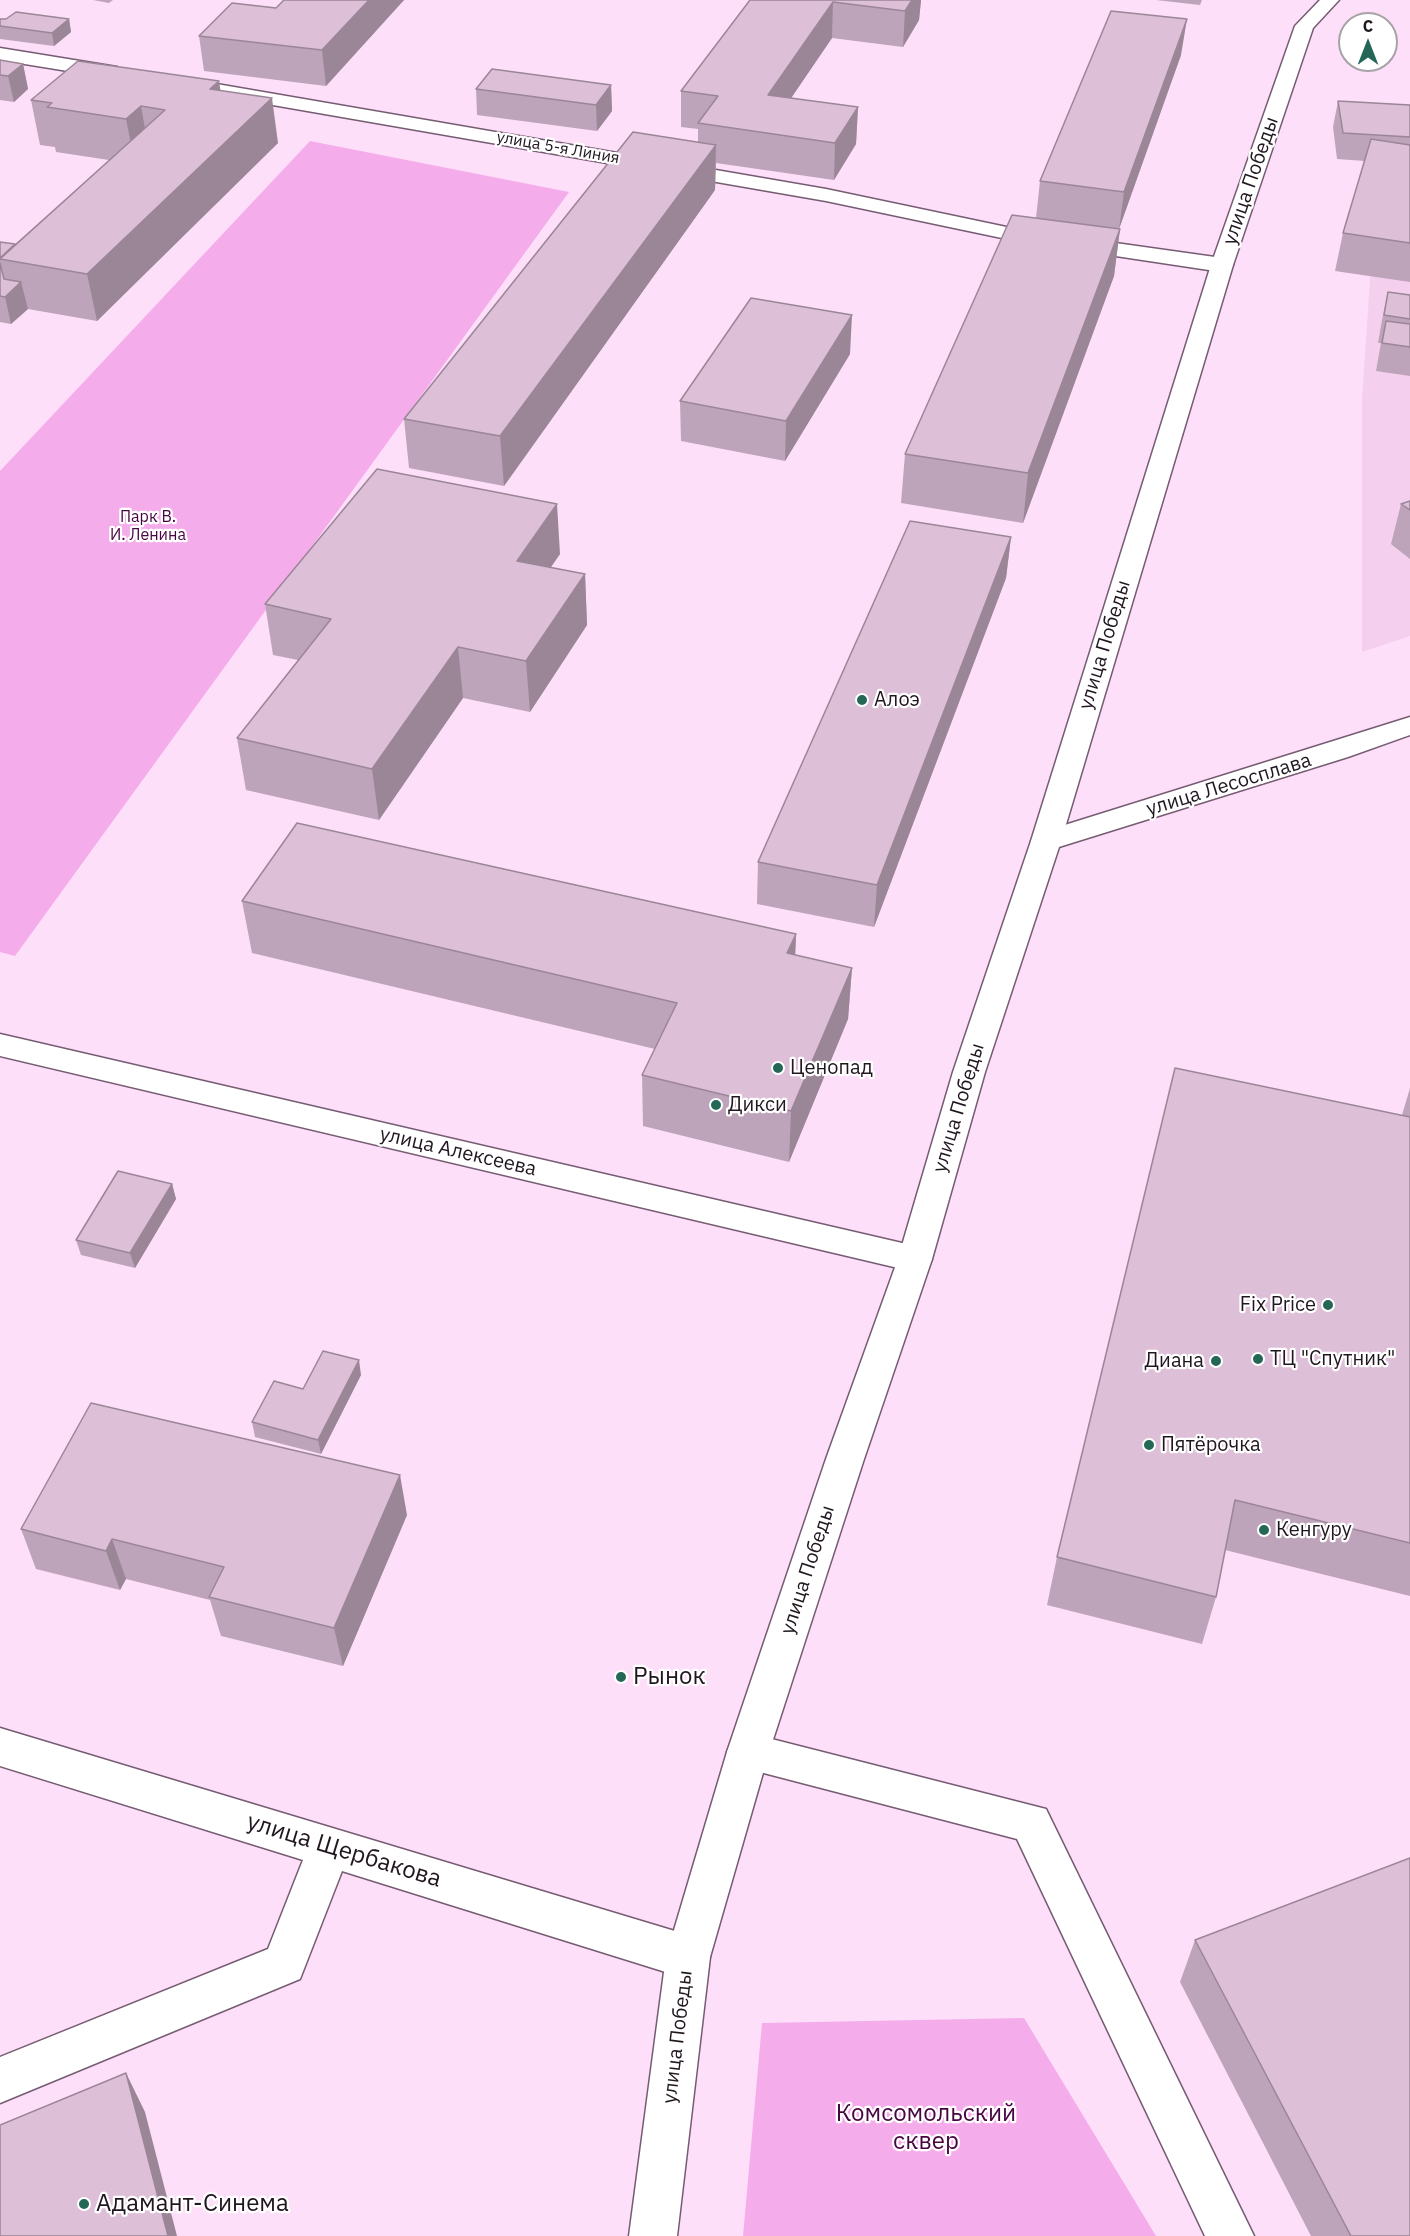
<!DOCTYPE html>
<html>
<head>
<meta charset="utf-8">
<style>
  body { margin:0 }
  #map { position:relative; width:1410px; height:2236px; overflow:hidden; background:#fedff9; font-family:"IBM Plex Sans",sans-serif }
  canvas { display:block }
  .north { position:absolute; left:1338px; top:12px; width:60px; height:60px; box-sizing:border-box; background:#fff; border:2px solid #a6a2a5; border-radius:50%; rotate:0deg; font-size:16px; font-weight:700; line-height:24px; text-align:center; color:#20161f }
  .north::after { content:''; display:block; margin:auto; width:21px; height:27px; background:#246757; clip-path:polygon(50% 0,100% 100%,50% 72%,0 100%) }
</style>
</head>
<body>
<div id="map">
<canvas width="1410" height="2236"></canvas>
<div class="north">С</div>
</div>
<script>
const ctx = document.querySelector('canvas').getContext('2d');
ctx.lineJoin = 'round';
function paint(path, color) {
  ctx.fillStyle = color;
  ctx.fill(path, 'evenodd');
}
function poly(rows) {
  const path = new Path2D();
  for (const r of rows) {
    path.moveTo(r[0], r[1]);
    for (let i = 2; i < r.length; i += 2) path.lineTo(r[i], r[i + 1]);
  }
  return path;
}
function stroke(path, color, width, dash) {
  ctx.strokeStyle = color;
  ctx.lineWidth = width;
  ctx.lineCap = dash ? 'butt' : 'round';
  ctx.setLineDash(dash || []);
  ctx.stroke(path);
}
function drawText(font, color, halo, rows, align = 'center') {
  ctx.font = font + ' "IBM Plex Sans",sans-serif';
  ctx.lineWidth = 4.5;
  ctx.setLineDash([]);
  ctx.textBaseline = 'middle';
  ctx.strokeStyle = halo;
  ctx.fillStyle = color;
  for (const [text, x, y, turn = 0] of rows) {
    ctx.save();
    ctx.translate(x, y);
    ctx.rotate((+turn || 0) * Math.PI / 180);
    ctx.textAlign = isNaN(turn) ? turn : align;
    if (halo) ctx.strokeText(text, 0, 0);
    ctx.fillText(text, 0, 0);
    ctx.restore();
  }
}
const built = poly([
  [1377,176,1410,176,1410,636,1362,652,1362,399]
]);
const green = poly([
  [310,141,569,192,15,956,0,952,0,471],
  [1024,2018,1156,2236,743,2236,762,2023]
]);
const minor = poly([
  [0,48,117,67,127,73,117,79,0,60,0,48],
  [176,77,826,189,1016,229,1222,258,1230,260,1233,265,1230,270,1222,272,1016,241,826,201,169,87,166,83,169,79,176,77],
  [1410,717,1410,735,1348,757,1046,851,1036,848,1031,841,1036,834,1410,717],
  [0,1034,915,1246,927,1249,932,1259,927,1269,915,1272,0,1056,0,1034],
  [0,1728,688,1935,704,1942,710,1957,704,1972,688,1979,342,1871,300,1979,0,2103,0,2057,268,1949,303,1860,0,1766,0,1728],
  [748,1733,1046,1809,1254,2236,1205,2236,1017,1839,733,1765,727,1752,733,1739,748,1733]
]);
const major = poly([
  [1320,0,1339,0,1313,28,1233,265,1061,841,985,1072,932,1259,864,1459,769,1752,710,1957,677,2236,629,2236,666,1957,727,1752,826,1459,898,1259,953,1072,1031,841,1211,265,1295,26,1320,0]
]);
const wall = poly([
  [93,0,113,0,109,3],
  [404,0,326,86,204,71,199,36,276,8],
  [750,0,921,0,919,20,903,47,832,38,791,98,858,107,856,144,834,180,716,163,715,190,504,486,409,468,404,419,698,142,698,129,681,127,681,91],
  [1156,0,1202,0,1200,5],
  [0,19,69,19,71,32,54,46,0,39],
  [1181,55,1119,229,1120,229,1114,276,1023,523,901,503,905,454,1036,218,1040,181],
  [0,60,23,64,28,89,14,102,0,100],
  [611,85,612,111,597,131,477,115,476,89],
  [220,91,278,143,97,321,28,309,11,324,0,322,0,242,15,244,109,160,56,152,55,147,40,145,31,100],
  [1338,101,1410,105,1410,282,1335,271,1343,233,1365,161,1337,159,1333,127],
  [1388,292,1410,295,1410,376,1376,371,1381,343,1378,343,1382,320],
  [850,354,785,461,681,441,680,401],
  [1410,501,1410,559,1391,544,1401,504],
  [1011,537,1006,578,874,927,757,904,758,862],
  [560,554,550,568,585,574,587,625,530,712,463,698,379,820,246,790,237,738,298,660,273,655,265,604],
  [242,901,796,934,795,955,852,968,848,1019,789,1162,643,1126,642,1075,655,1049,252,953],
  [1410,1088,1410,1596,1225,1550,1216,1597,1202,1644,1047,1605,1057,1557,1402,1115],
  [172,1184,176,1199,135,1268,81,1255,76,1240],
  [361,1375,321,1454,255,1437,252,1422,303,1389],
  [407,1515,343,1666,221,1636,210,1600,126,1579,120,1590,36,1569,21,1529],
  [1195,1940,1410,2236,1311,2236,1180,1982]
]);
const shadedWall = poly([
  [369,0,404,0,326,86,322,50],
  [912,0,921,0,919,20,903,47,905,11],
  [833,2,832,38,768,132,768,95],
  [69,19,71,32,54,46,52,33],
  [1187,19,1181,55,1119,229,1124,192],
  [23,64,28,89,14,102,8,76],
  [219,81,226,126,210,89],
  [611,85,612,111,597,131,596,105],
  [272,98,278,143,97,321,87,274],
  [141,106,149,151,135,164,126,119],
  [858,107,856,144,834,180,835,143],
  [716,145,715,190,504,486,500,436],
  [1120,229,1114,276,1023,523,1028,473],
  [21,282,28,309,11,324,5,297],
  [852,315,850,354,785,461,786,421],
  [557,504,560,554,520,612,517,561],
  [1011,537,1006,578,874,927,877,885],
  [585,574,587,625,530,712,526,661],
  [458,647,463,698,379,820,372,769],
  [796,934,794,986,787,953],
  [852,968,848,1019,789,1162,791,1111],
  [172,1184,176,1199,135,1268,130,1253],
  [359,1360,361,1375,321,1454,318,1440],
  [400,1475,407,1515,343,1666,334,1628],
  [112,1539,126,1579,120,1590,106,1551],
  [126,2073,145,2112,177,2236,168,2236]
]);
const building = poly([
  [284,0,369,0,322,50,199,36,232,3,276,8,284,0],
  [750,0,912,0,905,11,833,2,768,95,858,107,835,143,698,123,718,96,681,91,750,0],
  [1111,11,1187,19,1124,192,1040,181,1111,11],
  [16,12,69,19,52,33,0,26,0,19,6,19,16,12],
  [0,60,23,64,8,76,0,75,0,60],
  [78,61,219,81,210,89,272,98,87,274,0,259,165,110,141,106,126,119,47,107,52,103,31,100,78,61],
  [492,69,611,85,596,105,476,89,492,69],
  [1338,101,1410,105,1410,137,1343,133,1338,101],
  [633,132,716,145,500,436,404,419,633,132],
  [1371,139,1410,145,1410,243,1343,233,1371,139],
  [1012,215,1120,229,1028,473,905,454,1012,215],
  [0,242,15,244,0,258,0,242],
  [0,263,4,279,21,282,5,297,0,296,0,263],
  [1388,292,1410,295,1410,319,1384,315,1388,292],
  [751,298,852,315,786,421,680,401,751,298],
  [1386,321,1410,324,1410,347,1382,343,1386,321],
  [377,469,557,504,517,561,585,574,526,661,458,647,372,769,237,738,331,619,265,604,377,469],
  [1410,501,1410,510,1401,504,1410,501],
  [910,521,1011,537,877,885,758,862,910,521],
  [297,823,796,934,787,953,852,968,791,1111,642,1075,677,1003,242,901,297,823],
  [1175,1068,1410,1117,1410,1543,1235,1500,1216,1597,1057,1557,1175,1068],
  [118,1171,172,1184,130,1253,76,1240,118,1171],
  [323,1351,359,1360,318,1440,252,1422,274,1381,303,1389,323,1351],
  [91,1403,400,1475,334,1628,209,1597,224,1567,112,1539,106,1551,21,1529,91,1403],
  [1410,1858,1410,2236,1351,2236,1195,1940,1410,1858],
  [126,2073,168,2236,0,2236,0,2125,126,2073]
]);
const markers = [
  [862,700,6,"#246757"],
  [778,1068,6,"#246757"],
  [716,1105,6,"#246757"],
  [1328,1305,6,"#246757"],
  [1258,1359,6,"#246757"],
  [1216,1361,6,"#246757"],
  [1149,1445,6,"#246757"],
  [1264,1530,6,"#246757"],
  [621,1677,6,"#246757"],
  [84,2204,6,"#246757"]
];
const farStreetnames = [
  ["улица 5-я Линия",558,148,10]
];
const farParknames = [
  ["Парк В.",148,517],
  ["И. Ленина",148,535]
];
const streetNames = [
  ["улица Победы",1251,181,-71],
  ["улица Победы",1105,645,-73],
  ["улица Лесосплава",1229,785,-17],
  ["улица Победы",959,1108,-73],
  ["улица Алексеева",458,1152,13],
  ["улица Победы",808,1570,-72],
  ["улица Победы",678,2037,-83]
];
const poiNames = [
  ["Алоэ",874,700],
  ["Ценопад",790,1068],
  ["Дикси",728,1105],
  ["Fix Price",1316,1305,"right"],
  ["ТЦ \"Спутник\"",1270,1359],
  ["Диана",1204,1361,"right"],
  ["Пятёрочка",1161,1445],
  ["Кенгуру",1276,1530]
];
const nearPoinames = [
  ["Рынок",633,1677],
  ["Адамант-Синема",96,2204]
];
const nearStreetnames = [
  ["улица Щербакова",344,1851,17]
];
const nearParknames = [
  ["Комсомольский",926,2114],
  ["сквер",926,2142]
];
paint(built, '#f4d0ee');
paint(green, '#f5aceb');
stroke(minor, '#765c72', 3);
stroke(major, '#765c72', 3);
paint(minor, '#fff');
paint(major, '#fff');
paint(wall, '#bea4ba');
paint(shadedWall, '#9b8697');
paint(building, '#ddbfd8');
stroke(building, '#9b8697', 1.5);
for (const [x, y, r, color] of markers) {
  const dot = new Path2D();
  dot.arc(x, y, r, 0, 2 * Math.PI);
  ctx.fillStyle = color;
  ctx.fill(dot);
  stroke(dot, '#fff', 2);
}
drawText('16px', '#20161f', '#fff', farStreetnames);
drawText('16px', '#470542', '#fff', farParknames);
drawText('20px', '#20161f', '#fff', streetNames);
drawText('20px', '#20161f', '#fff', poiNames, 'left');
drawText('24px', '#20161f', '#fff', nearPoinames, 'left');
drawText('24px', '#20161f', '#fff', nearStreetnames);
drawText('24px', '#470542', '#fff', nearParknames);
</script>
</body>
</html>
